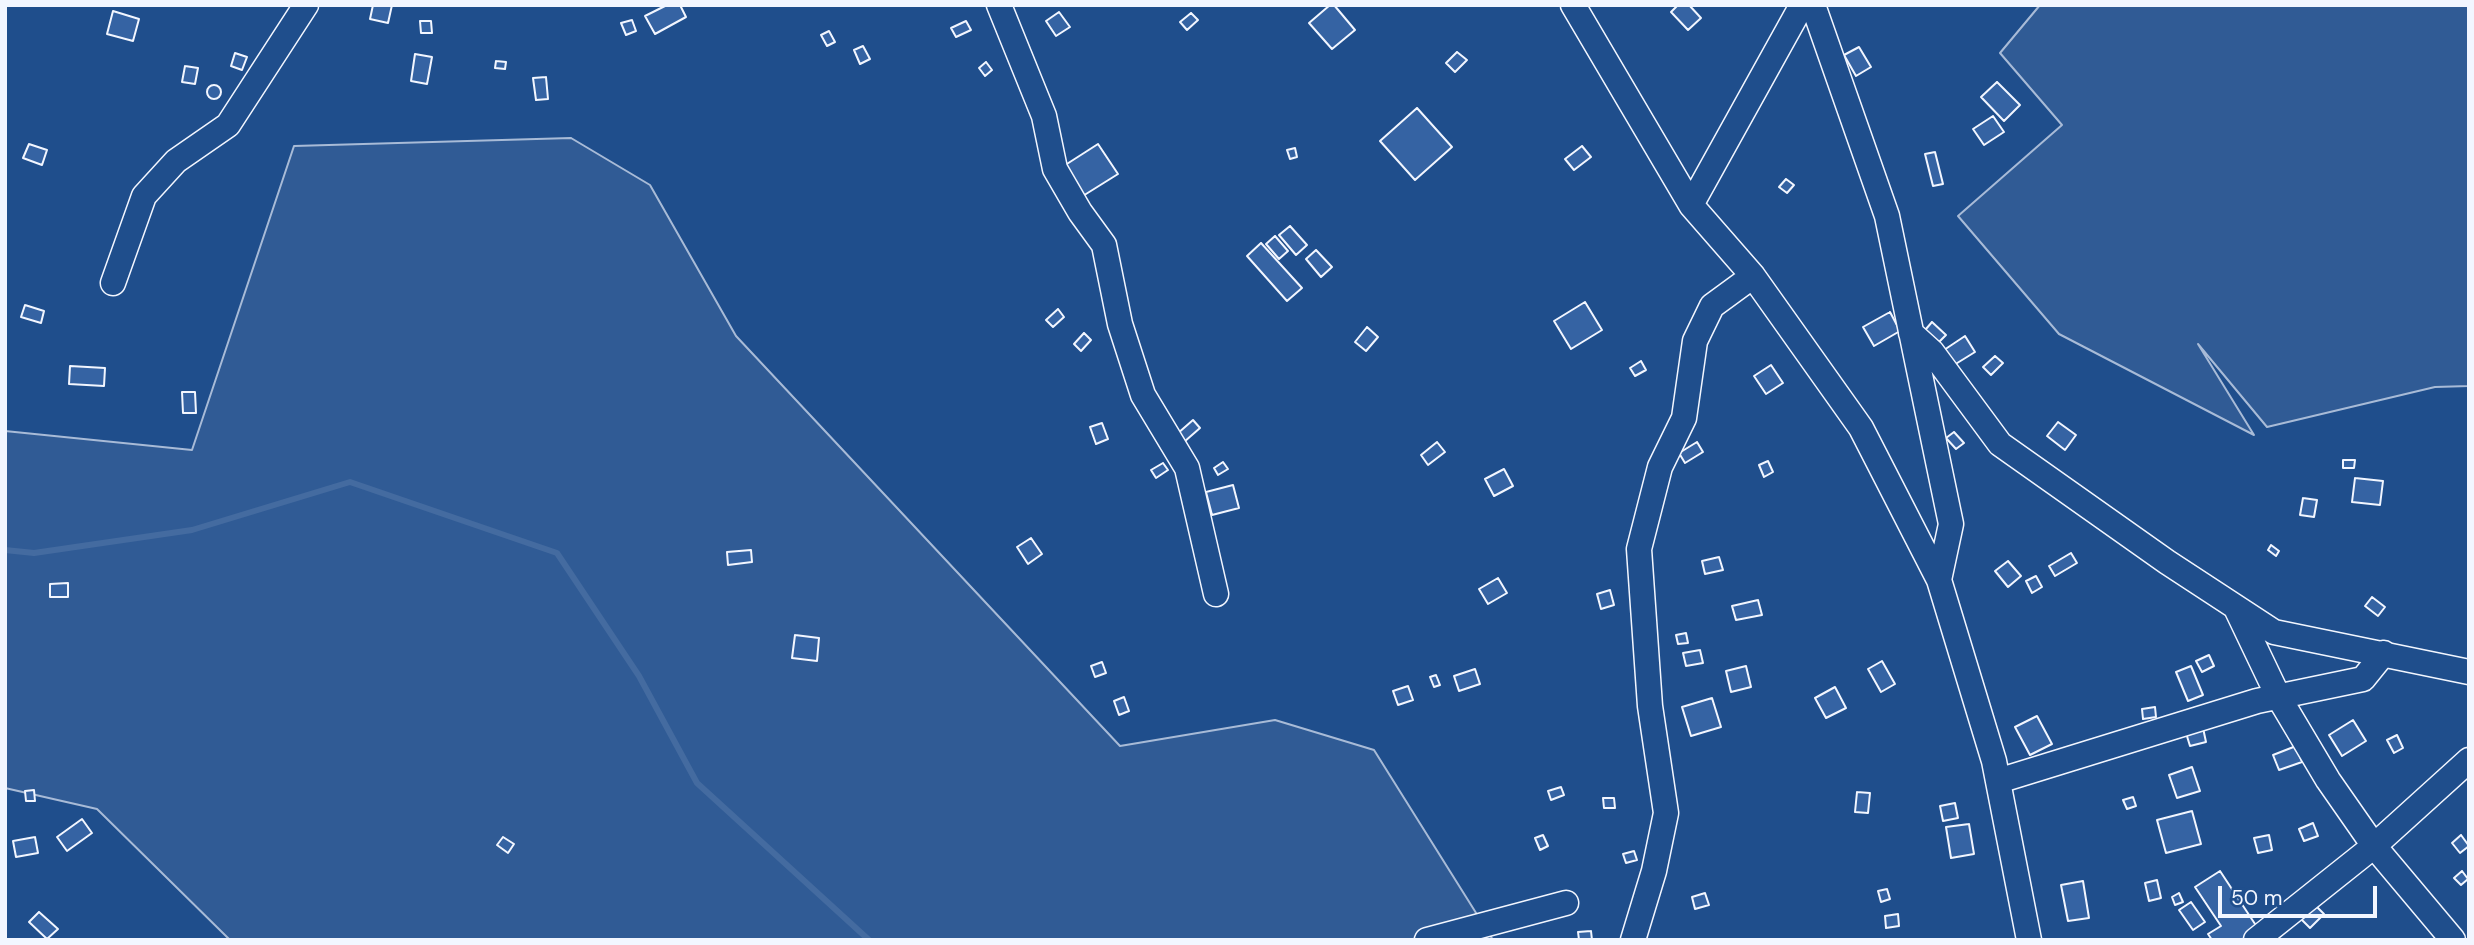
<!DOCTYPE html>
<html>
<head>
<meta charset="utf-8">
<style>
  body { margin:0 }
  #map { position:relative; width:2474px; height:945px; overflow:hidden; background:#1f4e8c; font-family:"DM Sans",sans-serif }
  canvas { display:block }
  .frame { position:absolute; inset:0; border:7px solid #f2f6ff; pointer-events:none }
  .scale { position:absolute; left:2218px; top:886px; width:159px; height:32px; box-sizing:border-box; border:4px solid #f2f6ff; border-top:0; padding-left:9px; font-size:21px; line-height:24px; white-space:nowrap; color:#f2f6ff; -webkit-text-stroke:5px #1f4e8c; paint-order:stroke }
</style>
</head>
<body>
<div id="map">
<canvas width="2474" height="945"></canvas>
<div class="frame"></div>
<div class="scale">50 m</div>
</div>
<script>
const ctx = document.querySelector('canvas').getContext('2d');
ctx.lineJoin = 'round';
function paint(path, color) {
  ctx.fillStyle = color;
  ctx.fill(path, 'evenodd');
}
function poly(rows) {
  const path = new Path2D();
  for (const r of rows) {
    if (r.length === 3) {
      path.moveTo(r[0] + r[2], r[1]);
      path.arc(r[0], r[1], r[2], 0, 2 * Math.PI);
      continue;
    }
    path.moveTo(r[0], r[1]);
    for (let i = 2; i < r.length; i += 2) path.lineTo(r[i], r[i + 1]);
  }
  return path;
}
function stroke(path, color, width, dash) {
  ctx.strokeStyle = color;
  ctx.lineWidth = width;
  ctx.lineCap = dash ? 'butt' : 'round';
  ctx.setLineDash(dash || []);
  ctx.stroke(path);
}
const green = poly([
  [2040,5,2469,5,2469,386,2435,387,2267,427,2198,344,2254,435,2059,334,1958,216,2062,125,2000,53,2040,5],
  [571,138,650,185,736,336,1120,746,1275,720,1374,750,1493,940,230,940,97,809,5,788,5,431,192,450,294,146,571,138]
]);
const stream = poly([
  [5,550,34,553,192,530,350,482,557,553,639,676,697,783,869,940]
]);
const building = poly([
  [373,5,392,5,388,23,370,19,373,5],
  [667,5,680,5,686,17,655,34,645,16,667,5],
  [1330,5,1334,5,1355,30,1332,49,1309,23,1330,5],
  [1678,5,1689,5,1701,18,1688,30,1671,12,1678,5],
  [113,11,139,19,133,41,107,34,113,11],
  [1059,12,1070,27,1056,36,1046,21,1059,12],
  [1191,13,1198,20,1187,30,1180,22,1191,13],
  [632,20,636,31,626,35,621,23,632,20],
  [420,21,431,21,432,33,421,33,420,21],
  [966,21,971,30,956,37,951,28,966,21],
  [829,31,835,42,827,46,821,35,829,31],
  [863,46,870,59,860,64,854,50,863,46],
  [1859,47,1871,67,1856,76,1844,55,1859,47],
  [1457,52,1467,60,1455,72,1446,63,1457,52],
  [235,53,247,57,242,70,231,66,235,53],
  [415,54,432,57,427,84,411,81,415,54],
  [496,61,506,62,505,69,495,68,496,61],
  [986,62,992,70,985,76,979,68,986,62],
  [185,66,198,68,195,84,182,82,185,66],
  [546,77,548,99,536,100,533,78,546,77],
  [1997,82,2020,105,2004,121,1981,97,1997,82],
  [214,92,7],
  [1417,108,1452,147,1415,180,1380,141,1417,108],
  [1993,116,2004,132,1984,145,1973,129,1993,116],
  [29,144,47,150,42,165,23,158,29,144],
  [1098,144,1118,174,1078,199,1059,169,1098,144],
  [1582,146,1591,157,1574,170,1565,159,1582,146],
  [1295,148,1297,157,1290,159,1287,150,1295,148],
  [1935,152,1943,184,1933,186,1925,154,1935,152],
  [1786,179,1794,185,1787,193,1779,187,1786,179],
  [1290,226,1307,245,1296,255,1279,235,1290,226],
  [1275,236,1288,251,1279,259,1266,244,1275,236],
  [1261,243,1302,288,1287,301,1247,256,1261,243],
  [1316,250,1332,267,1321,277,1306,259,1316,250],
  [1585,302,1602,330,1571,349,1554,321,1585,302],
  [25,305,44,311,41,323,21,317,25,305],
  [1058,309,1064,317,1053,327,1046,320,1058,309],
  [1890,312,1900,331,1874,346,1863,327,1890,312],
  [1932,322,1946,335,1933,348,1920,336,1932,322],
  [1367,327,1378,337,1366,351,1355,342,1367,327],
  [1084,333,1091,340,1081,351,1074,344,1084,333],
  [1965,336,1975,352,1954,365,1944,350,1965,336],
  [1995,356,2003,363,1991,375,1983,367,1995,356],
  [1641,361,1646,370,1635,376,1630,368,1641,361],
  [1771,365,1783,383,1766,394,1754,376,1771,365],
  [70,366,105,368,104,386,69,384,70,366],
  [182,392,195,392,196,413,183,413,182,392],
  [1193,420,1200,428,1184,442,1177,434,1193,420],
  [2058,422,2076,435,2065,450,2047,436,2058,422],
  [1102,423,1108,439,1096,444,1090,427,1102,423],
  [1954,432,1964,443,1956,449,1946,438,1954,432],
  [1437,442,1445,452,1428,465,1421,455,1437,442],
  [1697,442,1703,452,1685,463,1679,453,1697,442],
  [2343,460,2355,460,2354,468,2343,468,2343,460],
  [1768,461,1773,472,1764,477,1759,465,1768,461],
  [1223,462,1228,469,1218,475,1214,468,1223,462],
  [1163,463,1168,470,1156,478,1151,470,1163,463],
  [1504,469,1513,486,1494,496,1485,479,1504,469],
  [2355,478,2383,481,2380,505,2352,502,2355,478],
  [1233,485,1239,508,1212,515,1206,492,1233,485],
  [2303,498,2317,500,2314,517,2300,515,2303,498],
  [1031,538,1042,554,1028,564,1017,547,1031,538],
  [2271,545,2279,551,2276,556,2268,550,2271,545],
  [751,550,752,562,728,565,727,552,751,550],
  [2071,553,2077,563,2055,576,2049,566,2071,553],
  [1719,557,1723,570,1705,574,1702,561,1719,557],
  [2008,561,2021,576,2008,587,1995,571,2008,561],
  [2036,576,2042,587,2032,593,2026,581,2036,576],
  [1498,578,1507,593,1488,604,1479,589,1498,578],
  [68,583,68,597,50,597,50,584,68,583],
  [1610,590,1614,605,1601,609,1597,594,1610,590],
  [2372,597,2385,607,2378,616,2365,606,2372,597],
  [1758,600,1762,615,1736,620,1732,606,1758,600],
  [1686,633,1688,643,1678,644,1676,635,1686,633],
  [795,635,819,638,817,661,792,658,795,635],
  [1700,650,1703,663,1686,666,1683,653,1700,650],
  [2209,655,2214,666,2202,672,2196,661,2209,655],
  [1882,661,1895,684,1881,692,1868,669,1882,661],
  [1102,662,1106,673,1095,677,1091,666,1102,662],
  [1746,666,1751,687,1731,692,1726,671,1746,666],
  [2191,666,2203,695,2188,701,2176,672,2191,666],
  [1475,669,1480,684,1459,691,1454,676,1475,669],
  [1436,675,1440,685,1434,687,1430,677,1436,675],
  [1408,686,1413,700,1398,705,1393,691,1408,686],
  [1835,687,1846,708,1826,718,1815,698,1835,687],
  [1124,697,1129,711,1119,715,1114,701,1124,697],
  [1712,698,1721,727,1691,736,1682,707,1712,698],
  [2155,707,2156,717,2143,719,2142,709,2155,707],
  [2037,716,2052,744,2030,755,2015,727,2037,716],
  [2353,720,2366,741,2342,756,2329,735,2353,720],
  [2203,728,2206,742,2190,746,2186,733,2203,728],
  [2397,735,2403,748,2394,753,2387,740,2397,735],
  [2296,746,2302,762,2279,770,2273,755,2296,746],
  [2192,767,2200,791,2177,798,2169,775,2192,767],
  [1561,787,1564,795,1551,800,1548,791,1561,787],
  [34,790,35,801,26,801,25,791,34,790],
  [1857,792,1870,793,1868,813,1855,812,1857,792],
  [2133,797,2136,806,2127,809,2123,800,2133,797],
  [1603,798,1614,798,1615,808,1604,808,1603,798],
  [1955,803,1958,818,1943,821,1940,806,1955,803],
  [2192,811,2201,844,2166,853,2157,820,2192,811],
  [82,819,92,833,67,851,57,837,82,819],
  [2313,823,2318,836,2304,841,2299,829,2313,823],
  [1969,824,1974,854,1951,858,1946,827,1969,824],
  [1543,835,1548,846,1540,850,1535,838,1543,835],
  [2269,835,2272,850,2258,853,2254,838,2269,835],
  [2461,835,2469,846,2460,853,2452,843,2461,835],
  [35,837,38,853,16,857,13,841,35,837],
  [503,837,514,844,508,853,497,845,503,837],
  [1634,851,1637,860,1626,863,1623,854,1634,851],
  [2220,871,2259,930,2243,940,2212,940,2208,934,2221,926,2195,887,2220,871],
  [2462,871,2468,879,2461,885,2454,878,2462,871],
  [2157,880,2161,898,2149,901,2145,883,2157,880],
  [2083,881,2089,918,2068,921,2061,885,2083,881],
  [1887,889,1890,899,1881,902,1878,891,1887,889],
  [1705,893,1709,905,1695,909,1692,897,1705,893],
  [2179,893,2183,902,2175,905,2172,897,2179,893],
  [2191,902,2205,922,2193,930,2179,910,2191,902],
  [2313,903,2324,914,2310,928,2299,917,2313,903],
  [39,912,58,929,47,939,29,922,39,912],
  [1898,914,1899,926,1886,928,1885,916,1898,914],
  [1591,931,1592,940,1579,940,1578,932,1591,931]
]);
const minor = poly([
  [999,5,1044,116,1055,169,1080,212,1104,245,1120,324,1143,395,1187,468,1216,594],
  [1573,5,1691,205,1753,276,1861,428,1939,580,1994,761,2029,940],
  [1813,5,1887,216,1951,524,1939,580],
  [1691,205,1802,5],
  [113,283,144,196,176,161,228,125,306,5],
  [1911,333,1932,352,2000,444,2167,562,2274,632,2469,672],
  [2236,608,2278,696,2328,780,2374,846,2453,940],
  [1998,781,2257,701,2363,679,2384,653],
  [1427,940,1566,903],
  [1633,940,1654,871,1666,813,1650,706,1639,549,1660,467,1684,418,1695,341,1712,306,1753,276],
  [2256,940,2374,846,2469,760]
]);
paint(green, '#305b95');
stroke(green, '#a8bbd7', 2);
stroke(stream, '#446ba0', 6);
paint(building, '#3563a3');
stroke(building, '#f2f6ff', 2);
stroke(minor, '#f2f6ff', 27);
stroke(minor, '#1f4e8c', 24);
</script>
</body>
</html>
